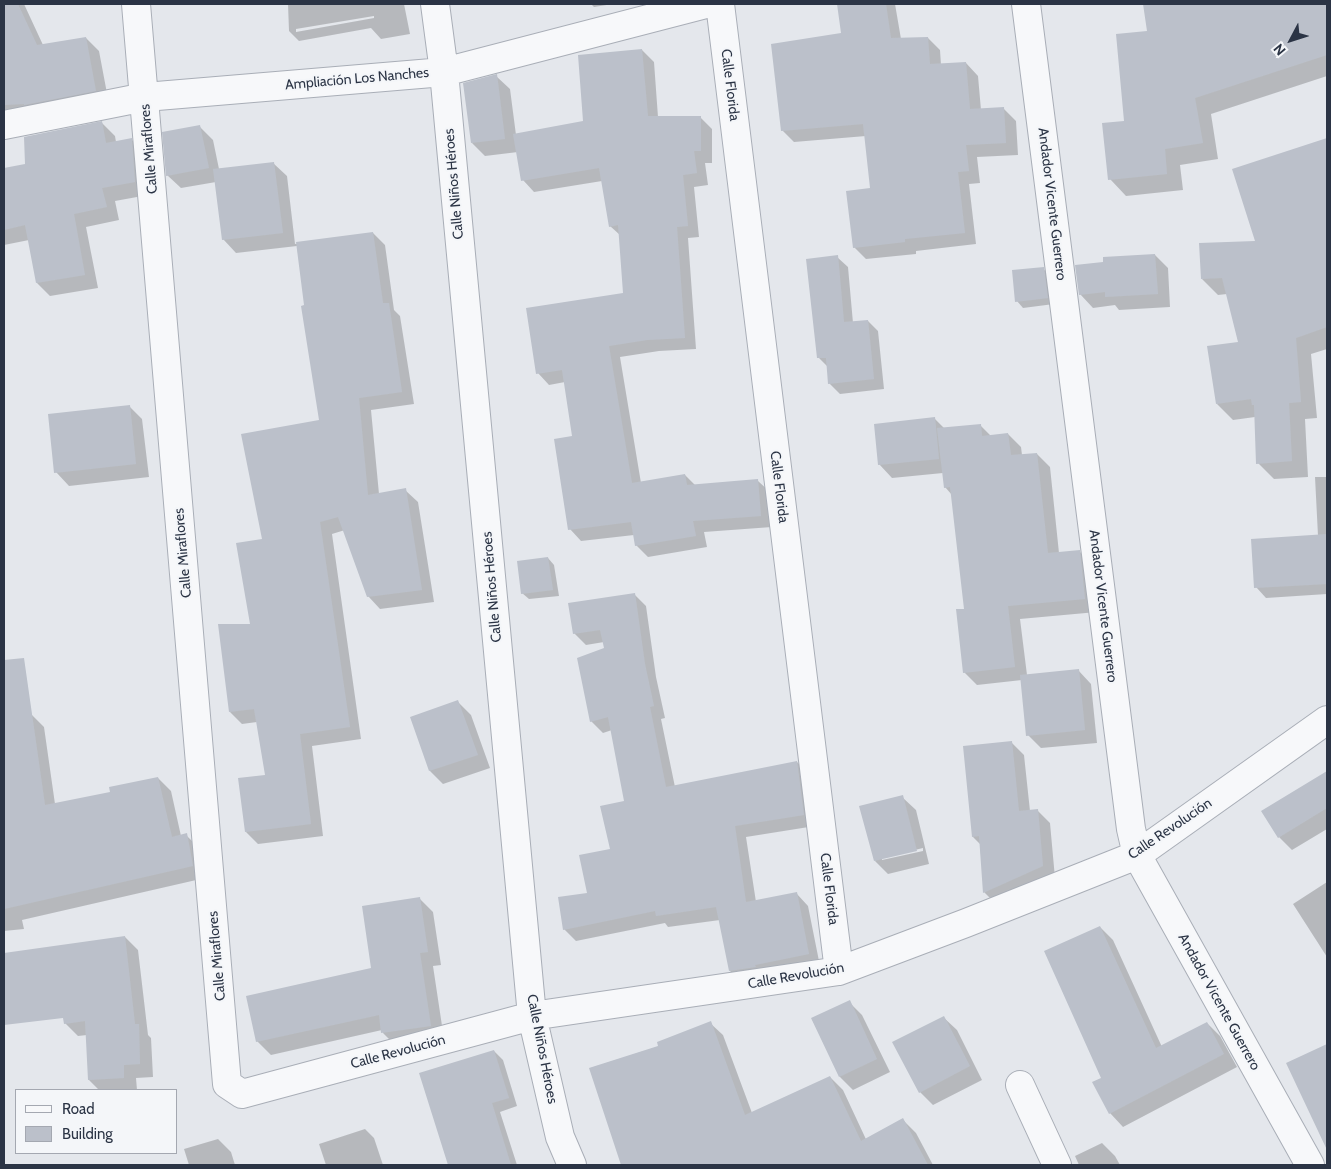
<!DOCTYPE html>
<html>
<head>
<meta charset="utf-8">
<style>
  body { margin:0 }
  #map { position:relative; width:1331px; height:1169px; overflow:hidden; background:#e4e7ec; font-family:Cabin,sans-serif }
  canvas { display:block }
  .frame { position:absolute; inset:0; border:5px solid #2b3445; pointer-events:none }
  .legend { position:absolute; left:15px; top:1089px; width:162px; height:65px; box-sizing:border-box; background:#f4f6f9; border:1px solid #a4a8b1; margin:0; padding:6px 9px; list-style:none; font-size:15px; color:#2b3445 }
  .legend li { display:flex; align-items:center; gap:10px; height:25px }
  .legend b { width:25px; border:1px solid #a4a8b1 }
  .north { position:absolute; left:1266px; top:15px; width:50px; height:50px; -webkit-text-stroke:4px #f4f6f9; paint-order:stroke; rotate:230deg; font-size:14px; font-weight:700; line-height:20px; text-align:center; color:#2b3445 }
  .north::after { content:''; display:block; margin:auto; width:18px; height:22px; background:#2b3445; clip-path:polygon(50% 0,100% 100%,50% 72%,0 100%) }
</style>
</head>
<body>
<div id="map">
<canvas width="1331" height="1169"></canvas>
<div class="frame"></div>
<ul class="legend">
<li><b style="height:6px;background:#f7f8fa"></b>Road</li>
<li><b style="height:14px;background:#bbc0ca"></b>Building</li>
</ul>
<div class="north">N</div>
</div>
<script>
const ctx = document.querySelector('canvas').getContext('2d');
ctx.lineJoin = 'round';
function paint(path, color) {
  ctx.fillStyle = color;
  ctx.fill(path, 'evenodd');
}
function poly(rows) {
  const path = new Path2D();
  for (const r of rows) {
    path.moveTo(r[0], r[1]);
    for (let i = 2; i < r.length; i += 2) path.lineTo(r[i], r[i + 1]);
  }
  return path;
}
function stroke(path, color, width, dash) {
  ctx.strokeStyle = color;
  ctx.lineWidth = width;
  ctx.lineCap = dash ? 'butt' : 'round';
  ctx.setLineDash(dash || []);
  ctx.stroke(path);
}
function drawText(font, color, halo, rows, align = 'center') {
  ctx.font = font + ' Cabin,sans-serif';
  ctx.lineWidth = 4;
  ctx.setLineDash([]);
  ctx.textBaseline = 'middle';
  ctx.strokeStyle = halo;
  ctx.fillStyle = color;
  for (const [text, x, y, turn = 0] of rows) {
    ctx.save();
    ctx.translate(x, y);
    ctx.rotate((+turn || 0) * Math.PI / 180);
    ctx.textAlign = isNaN(turn) ? turn : align;
    if (halo) ctx.strokeText(text, 0, 0);
    ctx.fillText(text, 0, 0);
    ctx.restore();
  }
}
const shadow = poly([
  [4,4,24,4,43,45,86,38,99,51,109,104,4,118],
  [288,4,404,4,410,34,381,39,371,28,299,41,289,31],
  [374,16,374,18,296,32,296,29],
  [591,4,613,4,594,7],
  [838,4,895,4,901,39,928,38,940,50,941,65,966,63,978,76,981,110,1004,109,1016,121,1018,155,977,157,980,183,969,184,976,244,916,251,916,254,866,259,854,247,872,189,866,136,794,142,782,130,843,34],
  [1144,4,1327,4,1327,76,1211,114,1218,159,1180,165,1183,190,1126,196,1110,179,1148,32],
  [642,50,654,62,658,117,700,117,712,129,712,163,705,163,708,185,694,187,699,237,688,238,696,349,659,351,620,357,641,483,685,475,695,485,758,481,770,492,772,527,704,532,707,547,648,557,636,545,634,535,581,541,570,529,573,437,565,382,549,385,538,373,624,294,620,235,610,226,602,181,534,192,523,180,518,152,485,156,472,143,496,76,510,89,516,135,585,122],
  [102,123,115,136,116,142,131,139,144,152,148,195,115,201,119,220,86,227,98,288,50,296,37,283,29,240,4,245,4,169,26,165],
  [200,127,213,140,219,169,273,163,287,176,295,244,373,233,385,245,394,310,400,316,414,404,371,410,379,494,405,490,418,502,434,602,380,609,368,596,345,530,332,534,361,739,312,746,323,836,258,844,246,832,267,776,257,722,242,724,230,712,251,625,263,540,321,421,297,246,236,253,223,239,216,182,181,188,167,175],
  [1327,139,1327,349,1311,354,1317,418,1305,419,1308,477,1274,479,1258,463,1255,417,1233,420,1217,404,1239,344,1227,294,1218,295,1202,279,1257,242,1233,170],
  [1155,255,1168,268,1170,307,1119,310,1115,305,1093,308,1080,294],
  [837,257,848,267,853,323,868,321,878,331,884,389,840,394,829,383,828,367,819,358],
  [1043,269,1050,275,1054,304,1023,308,1017,301],
  [129,406,142,419,149,477,69,486,56,472],
  [934,418,945,429,980,425,991,436,1008,434,1021,447,1022,455,1037,454,1050,467,1059,553,1079,551,1092,564,1097,612,1020,619,1027,675,1078,670,1091,684,1097,743,1041,748,1028,735,1022,680,977,685,964,672,966,610,952,495,945,487,943,473,892,478,879,464],
  [1315,477,1327,477,1327,594,1266,598,1256,587,1318,536],
  [548,558,554,565,559,596,529,599,522,593],
  [634,594,646,606,656,677,665,718,661,719,675,787,797,762,809,774,815,826,746,837,756,902,797,894,808,906,820,966,742,983,730,971,720,920,668,927,665,923,576,941,564,929,588,894,612,850,626,802,612,730,603,733,591,721,606,649,604,642,586,645,574,633],
  [458,702,471,715,490,768,443,784,430,771,411,718],
  [31,714,44,727,55,804,112,793,158,778,171,791,181,836,186,835,199,848,205,878,22,920,24,929,4,931,4,718],
  [1011,742,1024,755,1030,811,1037,810,1050,823,1055,878,996,904,984,892,980,844,973,837,965,747],
  [1327,772,1327,829,1292,850,1279,837,1263,812],
  [902,797,916,810,929,864,888,874,875,861],
  [923,848,923,851,882,860,882,858],
  [1327,882,1327,957,1293,904],
  [420,899,433,912,441,965,433,966,444,1039,396,1046,383,1033,382,1030,271,1055,257,1041,372,969],
  [1100,927,1113,940,1162,1047,1207,1023,1220,1036,1237,1067,1123,1127,1110,1113,1102,1078],
  [125,937,138,950,148,1035,151,1038,153,1077,136,1078,137,1090,99,1090,89,1080,87,1035,78,1036,65,1023],
  [849,1002,862,1015,890,1072,853,1090,840,1077,812,1019],
  [943,1017,957,1030,982,1080,933,1105,920,1092],
  [710,1023,723,1035,752,1113,830,1077,843,1090,878,1165,623,1165,591,1068,660,1046],
  [1327,1045,1327,1147,1288,1064],
  [494,1051,503,1060,517,1106,500,1112,517,1165,465,1165,453,1127],
  [903,1120,916,1133,933,1165,883,1165,868,1138],
  [365,1129,374,1138,383,1165,326,1165,319,1144],
  [218,1139,231,1152,235,1165,189,1165,184,1149],
  [1102,1143,1115,1156,1120,1165,1079,1165,1075,1156]
]);
const building = poly([
  [4,4,18,4,37,45,86,37,96,91,24,105,24,104,4,105],
  [837,4,886,4,891,38,928,37,930,64,966,62,970,109,1004,107,1006,143,966,145,969,171,958,172,965,233,905,239,905,242,853,248,846,191,870,188,863,124,781,131,771,44,841,33],
  [1143,4,1327,4,1327,55,1195,98,1203,143,1165,149,1167,174,1108,180,1102,123,1124,121,1116,34,1147,31],
  [642,49,648,116,701,116,701,151,694,151,697,173,683,175,688,226,677,227,685,338,647,340,609,346,632,483,685,474,687,485,758,479,761,516,693,521,696,536,635,546,631,522,568,530,554,439,572,436,562,370,536,374,526,308,623,293,618,225,609,227,599,168,521,181,513,134,583,121,578,55],
  [497,74,505,139,471,143,463,83],
  [102,121,106,143,132,138,135,182,102,188,107,207,74,214,85,275,36,283,25,225,4,230,4,168,25,164,24,137],
  [200,125,209,168,166,176,162,132],
  [1327,138,1327,327,1296,338,1301,402,1289,403,1292,461,1256,464,1254,405,1252,405,1251,399,1216,404,1207,346,1238,342,1222,278,1201,279,1199,243,1255,241,1232,169],
  [274,162,283,233,222,240,213,169],
  [373,232,383,303,389,303,402,392,359,398,368,495,406,488,422,590,367,597,338,517,320,522,350,727,300,734,311,824,245,832,238,778,265,775,254,709,229,712,218,624,250,624,236,543,262,539,241,434,319,420,301,306,304,305,296,242],
  [1155,254,1158,294,1105,297,1105,292,1079,295,1075,265,1103,262,1103,257],
  [838,255,844,322,868,320,874,379,828,384,826,358,817,358,806,259],
  [1044,267,1048,298,1015,302,1012,270],
  [130,405,136,464,54,473,48,414],
  [935,417,939,459,878,465,874,424],
  [981,424,982,436,1008,433,1011,455,1037,453,1048,553,1080,550,1085,599,1008,606,1015,667,963,673,956,609,964,609,950,487,944,488,937,428],
  [1327,534,1327,584,1254,588,1251,539],
  [548,557,553,590,521,594,517,561],
  [635,593,645,664,654,706,650,707,666,787,797,761,804,815,735,826,746,902,797,892,809,954,755,965,756,967,729,971,716,907,656,916,655,911,563,930,558,897,587,893,579,855,610,849,600,806,624,801,608,717,590,722,577,658,604,648,600,630,573,634,568,603],
  [24,658,45,805,110,792,109,787,158,777,172,837,187,833,193,866,4,909,4,660],
  [1079,669,1085,730,1026,736,1020,675],
  [458,700,478,755,429,771,410,717],
  [1012,741,1019,811,1038,809,1043,866,983,893,979,836,972,837,963,746],
  [1327,771,1327,808,1278,838,1261,811],
  [903,795,917,851,874,861,859,806],
  [420,897,428,952,420,953,431,1026,381,1033,379,1015,256,1042,246,996,371,968,362,906],
  [1100,926,1156,1048,1207,1022,1224,1054,1109,1114,1092,1082,1101,1078,1044,951],
  [125,936,135,1024,139,1024,140,1064,124,1065,124,1078,88,1080,85,1021,64,1024,63,1018,4,1025,4,953],
  [850,1000,877,1059,839,1077,811,1018],
  [944,1016,970,1066,919,1093,892,1042],
  [711,1021,745,1115,830,1076,861,1141,903,1118,928,1165,621,1165,589,1068,658,1046,657,1042],
  [1327,1044,1327,1150,1286,1063],
  [494,1050,509,1098,492,1103,511,1165,448,1165,419,1073]
]);
const minor = poly([
  [136,4,227,1084,242,1094,532,1016,839,971,966,923,1137,855,1327,720],
  [435,4,444,72,532,1016,560,1137,572,1165],
  [720,4,839,971],
  [1026,4,1131,829,1137,855,1310,1165],
  [4,125,145,97,444,72,706,4],
  [1020,1085,1057,1165]
]);
const streetNames = [
  ["Ampliación Los Nanches",357,79,-5],
  ["Calle Florida",730,85,83],
  ["Calle Miraflores",149,149,-95],
  ["Calle Niños Héroes",454,184,-95],
  ["Andador Vicente Guerrero",1052,204,83],
  ["Calle Florida",779,487,83],
  ["Calle Miraflores",183,553,-95],
  ["Calle Niños Héroes",492,587,-95],
  ["Andador Vicente Guerrero",1103,606,83],
  ["Calle Revolución",1170,829,-34],
  ["Calle Florida",829,889,83],
  ["Calle Miraflores",217,956,-95],
  ["Calle Revolución",796,976,-10],
  ["Andador Vicente Guerrero",1219,1002,61],
  ["Calle Niños Héroes",542,1049,79],
  ["Calle Revolución",398,1052,-15]
];
paint(shadow, '#0003');
paint(building, '#bbc0ca');
stroke(minor, '#a9aeb7', 30);
stroke(minor, '#f7f8fa', 28);
drawText('14px', '#2b3445', '#f4f6f9', streetNames);
</script>
</body>
</html>
